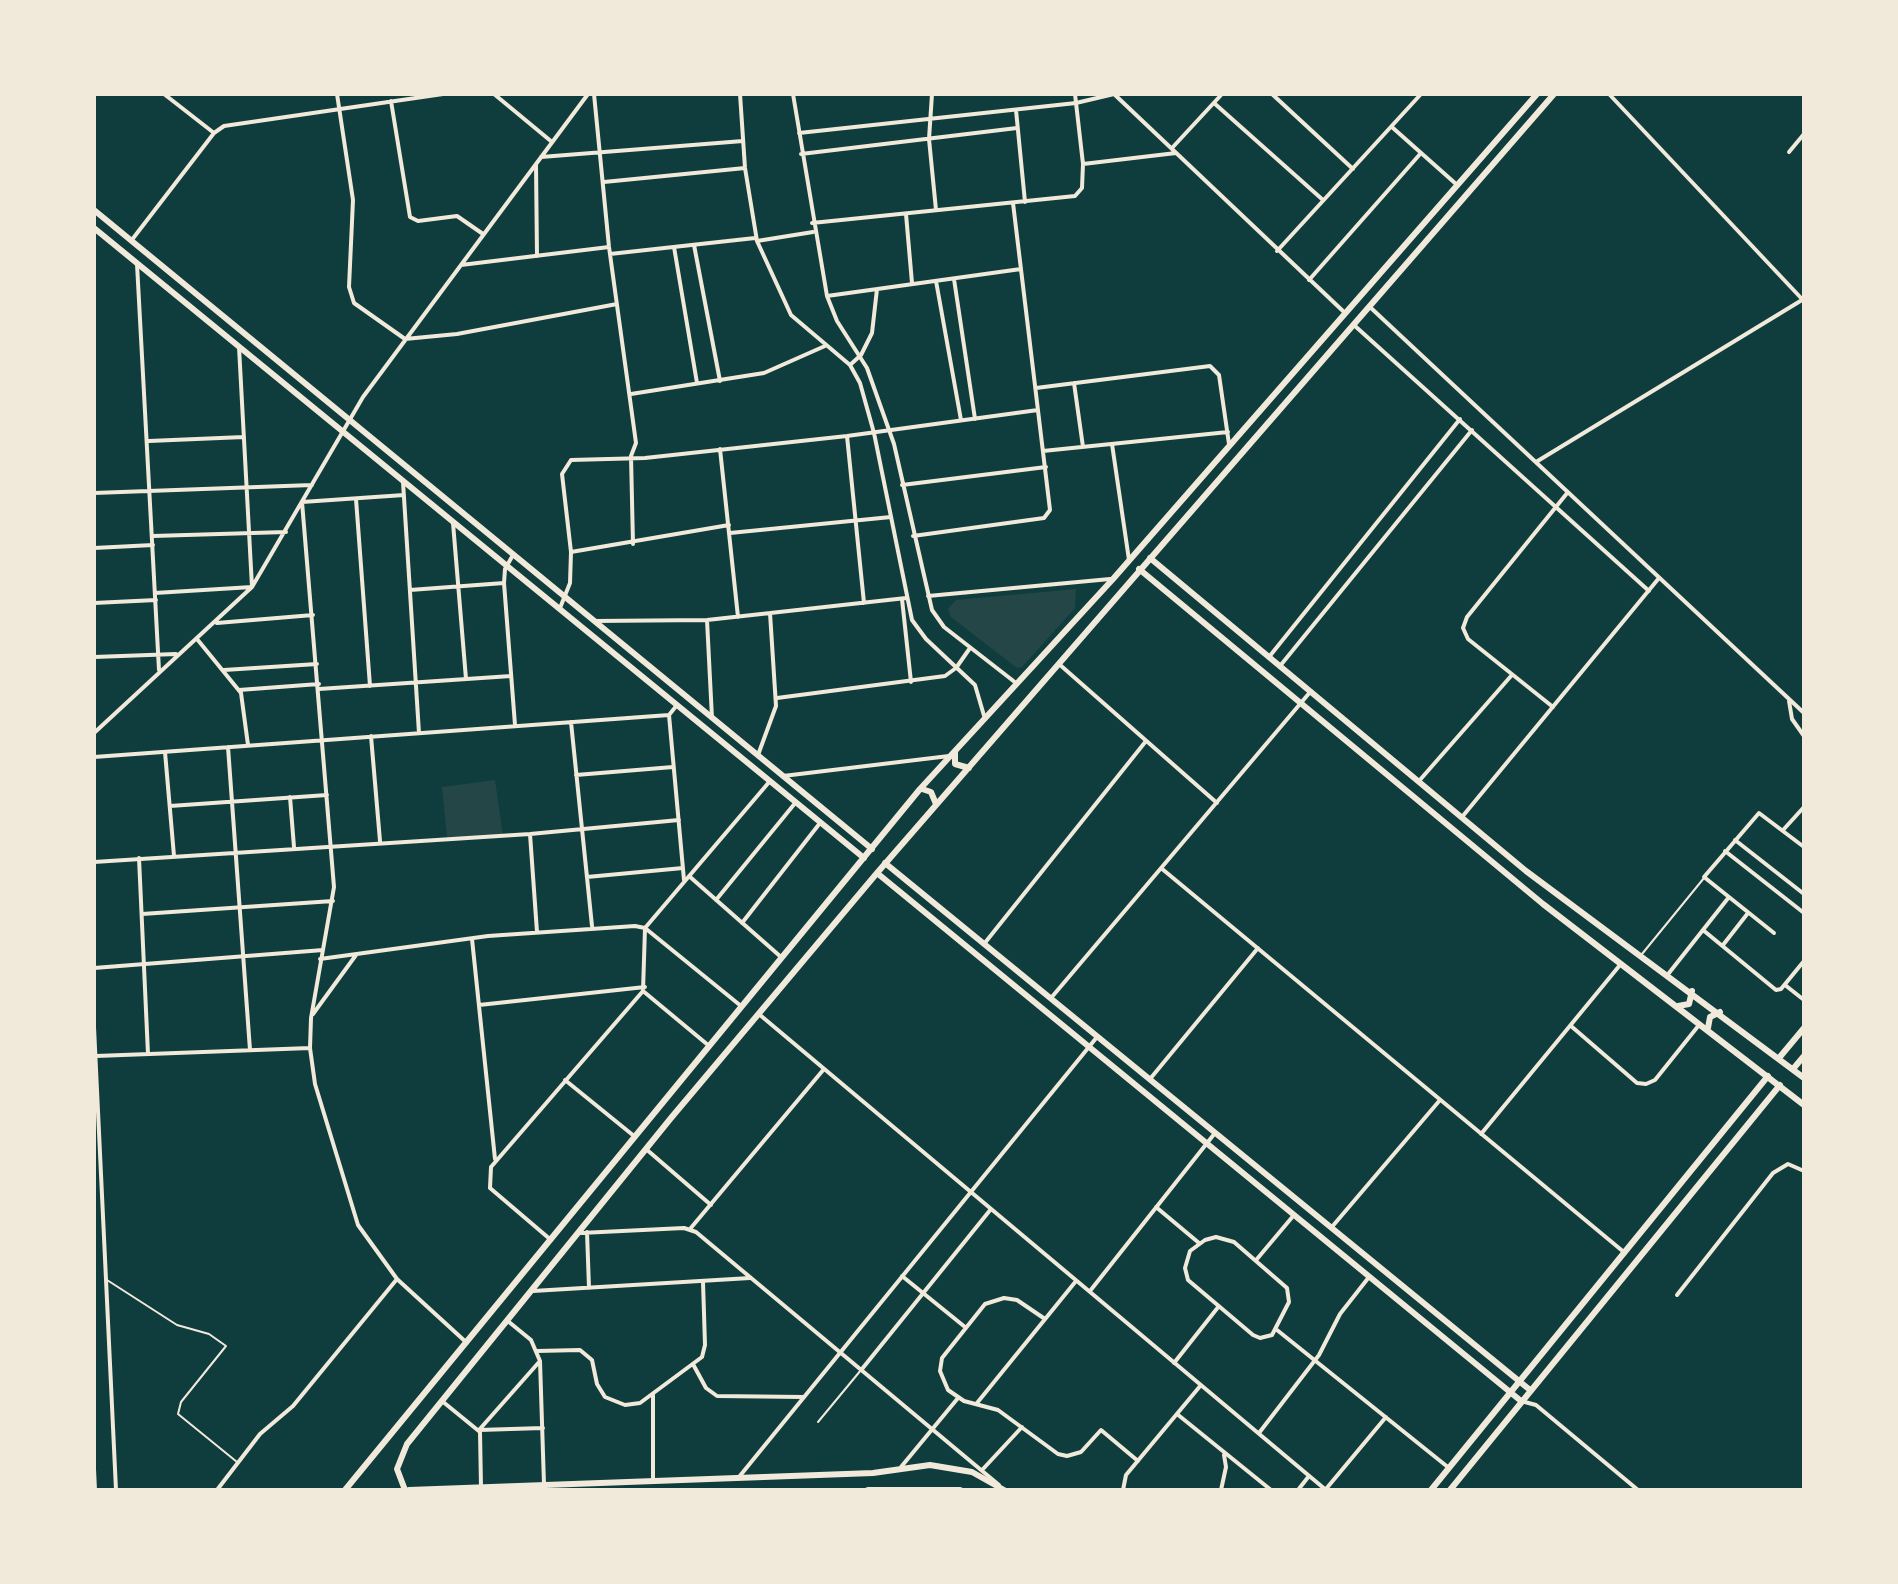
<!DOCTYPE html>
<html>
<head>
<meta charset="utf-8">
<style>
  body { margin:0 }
  #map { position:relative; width:1898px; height:1584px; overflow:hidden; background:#0f3d3e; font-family:"Space Grotesk",sans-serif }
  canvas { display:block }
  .frame { position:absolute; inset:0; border:96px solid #f1e9da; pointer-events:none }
</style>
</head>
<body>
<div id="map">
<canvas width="1898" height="1584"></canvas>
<div class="frame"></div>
</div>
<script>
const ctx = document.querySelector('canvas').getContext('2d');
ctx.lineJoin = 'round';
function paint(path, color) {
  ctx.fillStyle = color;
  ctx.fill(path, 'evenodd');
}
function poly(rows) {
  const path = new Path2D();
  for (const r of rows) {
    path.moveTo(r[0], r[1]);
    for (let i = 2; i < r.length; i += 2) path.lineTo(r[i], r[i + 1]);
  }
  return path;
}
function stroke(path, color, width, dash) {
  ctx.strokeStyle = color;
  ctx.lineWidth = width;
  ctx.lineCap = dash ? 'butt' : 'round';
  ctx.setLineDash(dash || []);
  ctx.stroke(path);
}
const green = poly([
  [1076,589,1075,608,1022,667,1017,668,951,617,948,609,956,600],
  [495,780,503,836,447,838,442,787]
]);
const service = poly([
  [1642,954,1704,878],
  [107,1280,177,1325,209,1334,226,1346,181,1402,178,1414,237,1462],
  [818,1422,861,1370]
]);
const minor = poly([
  [164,94,214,133],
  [337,94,353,200,349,287,354,303,405,339,457,334,617,304],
  [494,94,552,142],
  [594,94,609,247,636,443,631,456,633,544],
  [740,94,745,168,757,241,791,315,850,365,860,383,874,433,912,620,926,639,975,685,985,719],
  [793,94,827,296,837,321,867,368,894,444,932,610,944,627,1016,683],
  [932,94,929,139,936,210],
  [1114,94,1344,312],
  [1272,94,1353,169],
  [1609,94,1802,299],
  [391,101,410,217,418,221,457,216,483,234],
  [1214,103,1323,200],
  [1016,110,1025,202],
  [1393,128,1456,184],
  [799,133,1076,103,1114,94],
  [1172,148,1222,94],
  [1789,152,1804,134],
  [801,154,1017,128],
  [541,157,743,141],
  [1083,164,1176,153],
  [536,165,537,256],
  [604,182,745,168],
  [906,214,912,283],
  [812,223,1075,196,1082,188,1083,164,1075,94],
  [131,241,214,133,224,126,443,94],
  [757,241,813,232],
  [694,245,720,381],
  [674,247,697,383],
  [1277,251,1421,94],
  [610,254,755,238],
  [137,264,159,670],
  [461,265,609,247],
  [954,279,975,419],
  [1309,280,1421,153],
  [936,281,961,420],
  [827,296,1021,269],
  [1371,308,1804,713],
  [1355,326,1649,591],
  [850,365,861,355,872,333,877,289],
  [1074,383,1083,447],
  [1036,388,1210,366,1219,375,1229,444],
  [631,394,764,373,825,346],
  [847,436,864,603],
  [149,441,244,437],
  [1112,444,1129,560],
  [720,449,738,617],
  [1043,451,1228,432],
  [1536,462,1802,300],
  [403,482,419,733],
  [902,485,1046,467],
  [94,493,312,485],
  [404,495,302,502,334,887,311,1018,310,1048,315,1084,358,1225,397,1279,467,1343],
  [356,499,370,686],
  [453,523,466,679],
  [730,533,891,517],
  [153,536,286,532],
  [913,536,1044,518,1050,510,1013,203],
  [94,548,153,545],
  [571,552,729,525],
  [513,555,505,569,504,583,515,725],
  [410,590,504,583],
  [155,593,252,587,239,347],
  [928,596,1110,579],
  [902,599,911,682],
  [94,603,156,600],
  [560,608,570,583,571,552,562,474,571,460,645,458,847,436,1038,410],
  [707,620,712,718],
  [594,621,707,620,906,598],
  [217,623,313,615],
  [197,639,241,693,248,745],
  [94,657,176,654],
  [1269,657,1460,419],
  [1059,664,1217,803],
  [1280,666,1472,430],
  [224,670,317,664],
  [319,689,511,676],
  [239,690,319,684],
  [777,698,945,676,956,668,970,648],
  [1789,701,1792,719,1804,736],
  [1553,707,1468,639,1463,628,1467,617,1568,492],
  [669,715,684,880],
  [571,722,592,926],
  [94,733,252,587,363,397,588,94],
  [371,736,380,841],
  [228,747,250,1050],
  [165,752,174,856],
  [758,755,776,706,770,613],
  [94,757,669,715,677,705],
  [576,775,673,767],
  [783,776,949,756],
  [1419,781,1511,676],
  [290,797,294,847],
  [170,806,327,795],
  [1462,817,1659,578],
  [1784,829,1804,807],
  [530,834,537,932],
  [1735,840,1804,894],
  [1725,851,1804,913],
  [139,858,148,1054],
  [94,862,530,834,679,820],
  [1161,868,1625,1253],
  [689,876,781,957],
  [587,877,683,868],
  [716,900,796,802],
  [142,914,333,901],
  [742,923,820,823],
  [1703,930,1776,990,1781,989,1804,961],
  [1774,933,1704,877,1759,813,1804,847],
  [472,939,495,1159],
  [984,944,1146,741],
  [1723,945,1748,913],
  [320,959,488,936,635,926,645,928,741,1006],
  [94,968,323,950],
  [1669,973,1729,897],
  [1785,985,1804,1000],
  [643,991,708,1045],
  [1051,998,1311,691],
  [479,1005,645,987],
  [313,1014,356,955],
  [760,1015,1326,1490],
  [1571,1026,1637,1083,1646,1084,1655,1080,1699,1025],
  [94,1027,116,1490],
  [96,1056,310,1048],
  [1150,1079,1258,948],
  [565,1080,634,1136],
  [1481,1134,1620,965],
  [646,1149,711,1205],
  [1156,1207,1199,1243],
  [1331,1228,1440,1100],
  [690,1229,824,1069],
  [587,1232,589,1288],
  [581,1233,684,1228,696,1232,999,1485],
  [1216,1237,1234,1242,1287,1288,1289,1302,1272,1335,1260,1338,1253,1335,1188,1280,1185,1268,1190,1251,1205,1240,1216,1237],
  [551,1240,490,1188,491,1167,643,991,645,928,770,781],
  [1257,1259,1294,1215],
  [902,1276,965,1327],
  [533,1291,750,1278],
  [1090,1291,1215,1133],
  [1677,1295,1773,1173,1788,1164,1804,1171],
  [1045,1319,1017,1300,1004,1298,985,1304,942,1358,940,1371,948,1390,964,1401,998,1410,1058,1454,1067,1456,1081,1452,1101,1430,1138,1461],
  [509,1322,531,1340,540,1361,544,1484],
  [1277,1330,1449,1468],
  [537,1351,580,1350,592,1360,597,1384,605,1397,625,1405,640,1403,702,1357,705,1345,703,1282],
  [1174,1363,1219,1306],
  [694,1366,706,1388,717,1396,803,1397],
  [862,1369,991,1209],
  [653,1395,653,1481],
  [442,1401,480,1432,481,1487],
  [1521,1401,1536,1405,1638,1490],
  [977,1403,1076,1281],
  [1177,1414,1271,1490],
  [479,1430,540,1361],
  [479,1430,543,1428],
  [1259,1433,1319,1355,1340,1314,1369,1277],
  [901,1467,958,1398],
  [94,1469,95,1490],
  [983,1469,1022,1427],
  [739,1477,1097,1037],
  [1326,1489,1386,1417],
  [217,1490,260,1434,293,1406,397,1279],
  [1123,1490,1126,1475,1201,1385],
  [1194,1490,1210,1490],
  [1221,1490,1226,1467,1224,1455],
  [1298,1490,1309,1476]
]);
const tertiary = poly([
  [94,210,872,849],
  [94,228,864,858],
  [1150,558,1526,871,1804,1078],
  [1139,569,1543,904,1804,1105],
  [955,752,955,764,969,768],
  [922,789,931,792,936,804],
  [885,863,1530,1390],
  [877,873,1521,1401],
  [1678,1006,1689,1004,1692,991],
  [1708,1028,1710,1017,1720,1012],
  [1779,1058,1804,1028],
  [1793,1069,1804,1056],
  [345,1490,920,789,1113,579,1537,94],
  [405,1490,397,1469,407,1444,671,1118,877,873,1554,94],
  [409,1490,873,1473,930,1465,972,1472,1004,1490],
  [868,1490,960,1490],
  [1431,1490,1768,1076],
  [1450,1490,1780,1085]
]);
paint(green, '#244646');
stroke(service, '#f1e9da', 2);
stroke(minor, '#f1e9da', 4);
stroke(tertiary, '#f1e9da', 6);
</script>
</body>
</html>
